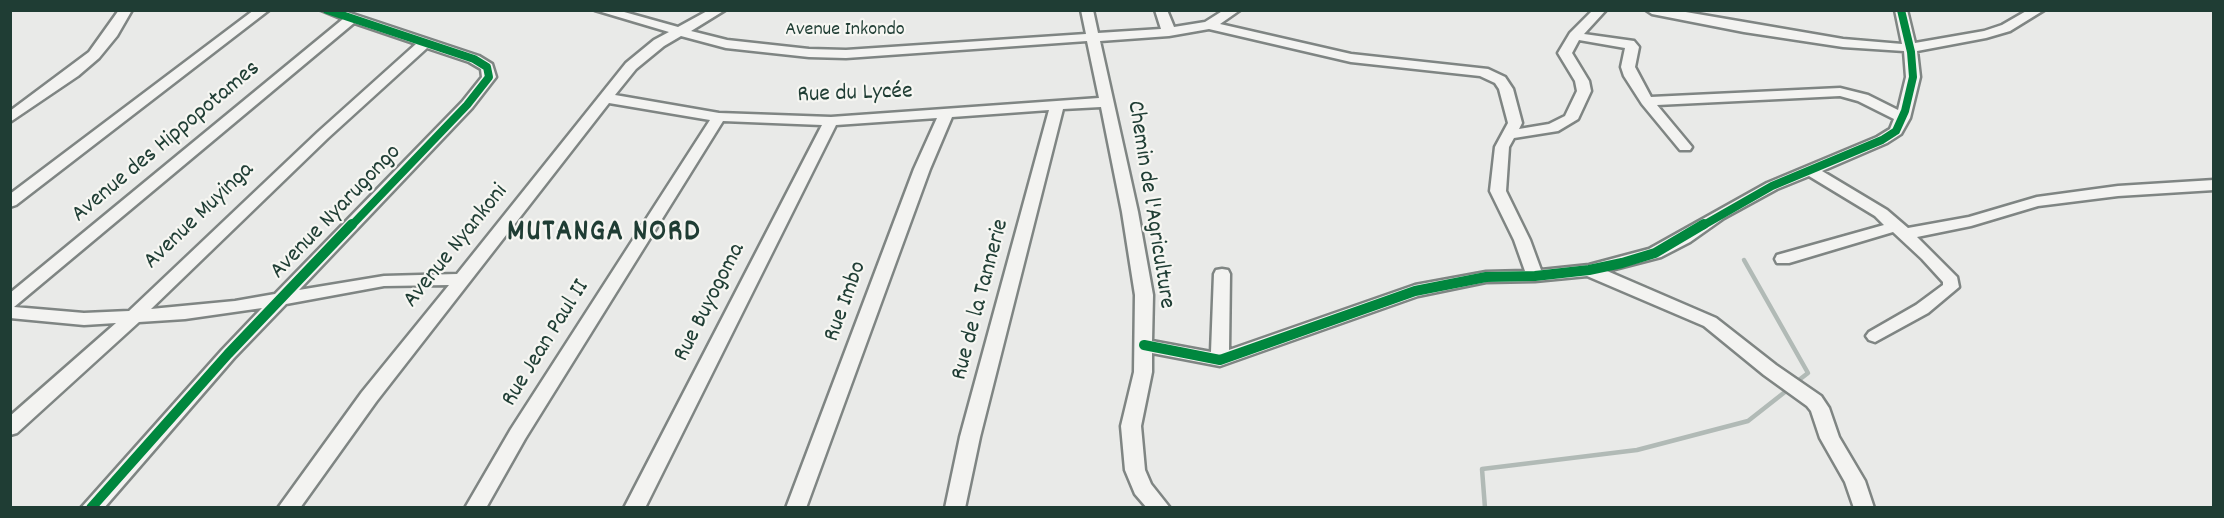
<!DOCTYPE html>
<html>
<head>
<meta charset="utf-8">
<style>
  body { margin:0 }
  #map { position:relative; width:2224px; height:518px; overflow:hidden; background:#e9eae8; font-family:Dekko,sans-serif }
  canvas { display:block }
  .frame { position:absolute; inset:0; border:12px solid #1f3d34; pointer-events:none }
</style>
</head>
<body>
<div id="map">
<canvas width="2224" height="518"></canvas>
<div class="frame"></div>
</div>
<script>
const ctx = document.querySelector('canvas').getContext('2d');
ctx.lineJoin = 'round';
function poly(rows) {
  const path = new Path2D();
  for (const r of rows) {
    path.moveTo(r[0], r[1]);
    for (let i = 2; i < r.length; i += 2) path.lineTo(r[i], r[i + 1]);
  }
  return path;
}
function stroke(path, color, width, dash) {
  ctx.strokeStyle = color;
  ctx.lineWidth = width;
  ctx.lineCap = dash ? 'butt' : 'round';
  ctx.setLineDash(dash || []);
  ctx.stroke(path);
}
function paint(path, color) {
  ctx.fillStyle = color;
  ctx.fill(path, 'evenodd');
}
function drawText(font, color, halo, rows, align = 'center') {
  ctx.font = font + ' Dekko,sans-serif';
  ctx.lineWidth = 4.5;
  ctx.setLineDash([]);
  ctx.textBaseline = 'middle';
  ctx.strokeStyle = halo;
  ctx.fillStyle = color;
  for (const [text, x, y, turn = 0] of rows) {
    ctx.save();
    ctx.translate(x, y);
    ctx.rotate((+turn || 0) * Math.PI / 180);
    ctx.textAlign = isNaN(turn) ? turn : align;
    if (halo) ctx.strokeText(text, 0, 0);
    ctx.fillText(text, 0, 0);
    ctx.restore();
  }
}
const stream = poly([
  [1744,260,1808,373,1795,383],
  [1485,508,1482,469,1637,450,1748,421,1790,388]
]);
const minor = poly([
  [119,10,132,10,117,36,99,58,78,76,10,122,10,111,89,52,119,10],
  [254,10,269,10,16,205,10,207,10,194,254,10],
  [321,10,341,10,479,56,492,64,496,77,472,108,299,290,384,276,457,274,626,63,654,40,669,32,595,10,617,10,678,27,709,10,725,10,691,31,727,40,809,49,846,50,1086,34,1081,10,1093,10,1098,33,1161,29,1155,10,1167,10,1174,27,1205,22,1224,10,1240,10,1220,24,1351,54,1488,69,1505,77,1513,89,1522,123,1519,129,1549,124,1565,116,1577,91,1575,81,1558,53,1570,33,1593,10,1606,10,1584,34,1634,41,1639,47,1635,67,1651,97,1840,88,1868,95,1898,110,1906,77,1904,51,1843,47,1744,32,1652,14,1646,10,1674,10,1843,39,1902,44,1895,10,1907,10,1915,43,1984,31,2002,25,2028,10,2044,10,2010,31,1986,38,1917,51,1920,77,1910,118,1901,134,1887,143,1822,171,1887,210,1908,228,1969,217,2037,197,2118,186,2214,180,2214,190,2118,196,2038,206,1971,226,1917,237,1957,277,1959,287,1928,313,1875,342,1869,340,1866,336,1869,332,1916,305,1943,285,1943,282,1922,259,1893,232,1789,263,1777,263,1775,259,1777,255,1884,225,1875,216,1809,176,1777,189,1724,218,1690,242,1661,257,1607,271,1716,318,1776,365,1821,396,1829,408,1839,437,1865,481,1874,508,1854,508,1845,482,1820,438,1811,411,1807,406,1764,375,1704,326,1587,276,1535,281,1486,282,1418,296,1220,366,1152,353,1152,372,1141,426,1145,470,1151,484,1170,508,1147,508,1135,494,1125,470,1121,426,1134,372,1135,295,1122,212,1101,107,1063,109,980,437,965,508,945,508,960,437,1049,110,952,117,930,169,806,508,786,508,914,169,937,118,836,125,645,508,624,508,822,125,723,121,525,439,486,508,465,508,511,429,710,120,609,103,376,402,300,508,278,508,362,392,449,285,384,286,286,304,234,358,104,508,81,508,222,350,262,308,185,319,139,322,17,433,10,435,10,416,116,323,84,325,10,318,10,293,343,19,321,10],
  [354,23,416,44,318,132,129,311,84,313,14,307,354,23],
  [1209,29,1351,62,1480,76,1495,83,1499,89,1508,123,1495,147,1490,191,1514,240,1525,271,1486,272,1415,285,1229,350,1230,274,1228,270,1222,269,1216,270,1214,274,1211,352,1152,341,1153,295,1138,212,1100,41,1169,36,1209,29],
  [681,36,726,48,809,57,846,58,1087,41,1099,98,831,117,719,113,615,95,636,69,664,46,681,36],
  [1579,40,1625,48,1621,67,1624,76,1642,104,1680,150,1690,150,1692,147,1657,105,1840,96,1858,101,1894,119,1890,129,1877,137,1767,183,1649,249,1589,265,1541,270,1530,240,1506,191,1509,147,1514,138,1558,131,1578,119,1591,91,1589,81,1572,53,1579,40],
  [427,48,469,62,481,69,482,77,462,102,275,294,235,301,151,309,328,138,427,48]
]);
const cyclewayFar1 = poly([
  [327,10,474,59,487,67,489,77,467,105,351,226],
  [1702,226,1772,186,1882,140,1896,131,1905,111,1913,77,1911,52,1901,10]
]);
const cycleway = poly([
  [1144,345,1220,360,1415,291,1486,277,1535,276,1589,270,1622,263,1655,253,1704,224],
  [91,508,228,354,352,224]
]);
const farStreetnames = [
  ["Avenue Inkondo",845,31]
];
const streetNames = [
  ["Rue du Lycée",855,95,-2],
  ["Avenue des Hippopotames",167,143,-40],
  ["Chemin de l'Agriculture",1149,205,81],
  ["Avenue Nyarugongo",337,213,-46],
  ["Avenue Muyinga",200,217,-44],
  ["Avenue Nyankoni",457,247,-51],
  ["Rue de la Tannerie",982,300,-75],
  ["Rue Imbo",847,302,-70],
  ["Rue Buyogoma",711,303,-63],
  ["Rue Jean Paul II",547,344,-58]
];
const districtNames = [
  ["MUTANGA NORD",604,235]
];
stroke(stream, '#b1bab6', 4.5);
stroke(minor, '#7f8583', 5);
paint(minor, '#f3f3f1');
stroke(cyclewayFar1, '#00873e', 8);
stroke(cycleway, '#00873e', 10);
drawText('20px', '#1f3d34', '#f6f6f2', farStreetnames);
drawText('24px', '#1f3d34', '#f6f6f2', streetNames);
ctx.letterSpacing = '1.5px';
drawText('bold 30px', '#1f3d34', '#f6f6f2', districtNames);
ctx.letterSpacing = '0px';
</script>
</body>
</html>
